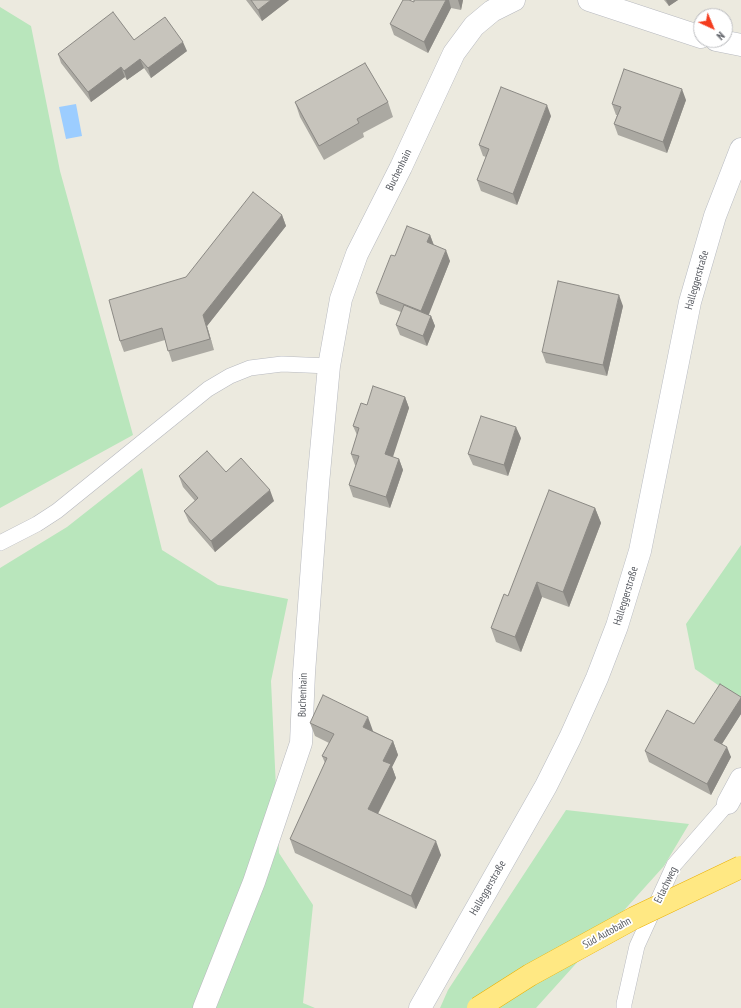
<!DOCTYPE html>
<html>
<head>
<meta charset="utf-8">
<style>
  body { margin:0 }
  #map { position:relative; width:741px; height:1008px; overflow:hidden; background:#eceadf; font-family:"PT Sans Narrow",sans-serif }
  canvas { display:block }
  .north { position:absolute; left:693px; top:8px; width:40px; height:40px; box-sizing:border-box; background:#fff; border:1px solid #bcbdc0; border-radius:50%; rotate:136deg; font-size:11px; font-weight:700; line-height:16px; text-align:center; color:#585b61 }
  .north::after { content:''; display:block; margin:auto; width:14px; height:18px; background:#f43c1e; clip-path:polygon(50% 0,100% 100%,50% 72%,0 100%) }
</style>
</head>
<body>
<div id="map">
<canvas width="741" height="1008"></canvas>
<div class="north">N</div>
</div>
<script>
const ctx = document.querySelector('canvas').getContext('2d');
ctx.lineJoin = 'round';
function paint(path, color) {
  ctx.fillStyle = color;
  ctx.fill(path, 'evenodd');
}
function poly(rows) {
  const path = new Path2D();
  for (const r of rows) {
    path.moveTo(r[0], r[1]);
    for (let i = 2; i < r.length; i += 2) path.lineTo(r[i], r[i + 1]);
  }
  return path;
}
function stroke(path, color, width, dash) {
  ctx.strokeStyle = color;
  ctx.lineWidth = width;
  ctx.lineCap = dash ? 'butt' : 'round';
  ctx.setLineDash(dash || []);
  ctx.stroke(path);
}
function drawText(font, color, halo, rows, align = 'center') {
  ctx.font = font + ' "PT Sans Narrow",sans-serif';
  ctx.lineWidth = 3.5;
  ctx.setLineDash([]);
  ctx.textBaseline = 'middle';
  ctx.strokeStyle = halo;
  ctx.fillStyle = color;
  for (const [text, x, y, turn = 0] of rows) {
    ctx.save();
    ctx.translate(x, y);
    ctx.rotate((+turn || 0) * Math.PI / 180);
    ctx.textAlign = isNaN(turn) ? turn : align;
    if (halo) ctx.strokeText(text, 0, 0);
    ctx.fillText(text, 0, 0);
    ctx.restore();
  }
}
const green = poly([
  [0,7,31,26,60,171,133,435,0,508],
  [142,468,162,550,218,585,288,599,271,681,279,853,313,905,303,1003,315,1008,0,1008,0,568,67,527],
  [741,545,741,701,695,669,686,624],
  [566,810,689,824,664,866,536,1008,440,1008,448,990]
]);
const water = poly([
  [76,104,82,136,66,139,59,107]
]);
const service = poly([
  [0,543,37,524,57,511,208,389,230,376,250,368,282,364,329,366],
  [624,1008,624,1004,637,946,674,865,728,803]
]);
const minor = poly([
  [589,0,701,37],
  [716,40,741,45],
  [728,803,741,779],
  [204,1008,254,882,301,743,304,673,318,484,329,366,341,299,357,254,401,167,454,53,474,26,492,11,514,0]
]);
const secondary = poly([
  [420,1008,546,786,570,738,597,678,617,626,640,551,690,302,715,216,741,149]
]);
const motorwayBridge = poly([
  [478,1008,530,975,634,918,741,867]
]);
const wall = poly([
  [246,0,289,0,262,21],
  [414,0,463,0,461,10,451,8,428,53,394,35,390,24,414,2],
  [664,0,678,0,669,6],
  [134,40,187,51,151,78,144,68,127,80,125,77,91,102,61,63,58,54],
  [686,100,667,153,618,135,614,124,617,115,616,115,612,104],
  [295,102,388,102,393,117,363,133,364,137,324,160,300,117],
  [551,116,517,205,481,191,477,180,486,157,483,156,479,145],
  [282,215,286,226,207,326,214,350,172,362,165,340,124,352,120,341,186,277],
  [430,235,434,245,450,261,428,315,431,316,435,326,427,346,400,335,396,325,401,312,380,304,376,293,395,256],
  [623,306,607,376,546,363,542,352],
  [405,397,409,408,392,457,399,459,403,470,390,508,353,497,349,485,356,465,355,465,351,454,357,435,353,426,367,405],
  [521,438,508,476,473,465,468,454],
  [226,472,274,501,215,552,189,522,184,511,195,501,183,487,179,476],
  [595,508,601,523,569,607,542,597,521,652,496,642,491,628,508,596],
  [741,697,741,714,722,744,731,757,711,795,649,762,645,751,694,724],
  [310,723,373,731,393,741,398,755,392,767,396,778,378,814,441,855,416,909,295,853,290,839,325,763,322,756,329,743,315,736]
]);
const shadedWall = poly([
  [271,0,289,0,262,21,258,10],
  [446,0,449,0,451,8,428,53,424,42],
  [458,0,463,0,461,10],
  [666,0,678,0,669,6],
  [183,42,187,51,151,78,148,68],
  [140,59,144,68,127,80,124,71],
  [121,67,125,77,91,102,88,92],
  [682,89,686,100,667,153,663,142],
  [547,105,551,116,517,205,513,194],
  [282,215,286,226,207,326,214,350,203,315],
  [430,235,434,246,427,242],
  [446,250,450,261,426,322,421,311],
  [619,295,623,306,607,376,603,365],
  [431,316,435,326,427,346,423,336],
  [405,397,409,408,390,466,385,454],
  [516,427,521,438,508,476,504,465],
  [399,459,403,470,390,508,386,497],
  [270,490,274,501,215,552,211,541],
  [595,508,601,523,569,607,563,592],
  [537,582,542,597,521,652,515,637],
  [741,698,741,714,718,750,714,740],
  [368,717,373,731,368,741,363,727],
  [393,741,398,755,392,767,396,778,373,823,368,809,383,761],
  [727,747,731,757,711,795,707,784],
  [436,841,441,855,416,909,411,896]
]);
const building = poly([
  [251,0,271,0,258,10,251,0],
  [403,0,409,0,414,2,414,0,446,0,424,42,390,24,403,0],
  [113,12,134,40,165,17,183,42,148,68,140,59,124,71,121,67,88,92,58,54,113,12],
  [365,63,388,102,357,119,359,123,319,146,295,102,365,63],
  [624,69,682,89,663,142,614,124,621,107,612,104,624,69],
  [501,87,547,105,513,194,477,180,489,149,479,145,501,87],
  [253,192,282,215,203,315,210,339,168,351,162,328,120,341,109,300,186,277,253,192],
  [407,226,430,235,427,242,446,250,421,311,376,293,391,255,395,256,407,226],
  [558,281,619,295,603,365,542,352,558,281],
  [404,305,431,316,423,336,396,325,404,305],
  [373,386,405,397,385,454,399,459,386,497,349,485,359,456,351,454,359,428,353,426,361,403,367,405,373,386],
  [481,416,516,427,504,465,468,454,481,416],
  [207,451,226,472,241,458,270,490,211,541,184,511,198,498,179,476,207,451],
  [549,490,595,508,563,592,537,582,515,637,491,628,504,594,508,596,549,490],
  [720,684,741,697,741,698,714,740,727,747,707,784,645,751,667,710,694,724,720,684],
  [323,695,368,717,363,727,393,741,383,761,391,764,368,809,436,841,411,896,290,839,327,758,322,756,334,734,310,723,323,695]
]);
const streetNames = [
  ["Buchenhain",399,170,-64],
  ["Halleggerstraße",697,280,-74],
  ["Halleggerstraße",626,596,-73],
  ["Buchenhain",303,695,-88],
  ["Erlachweg",666,885,-64],
  ["Halleggerstraße",488,888,-60],
  ["Süd Autobahn",607,933,-29]
];
paint(green, '#b9e6bc');
paint(water, '#9ccdff');
stroke(service, '#b7b9bf', 16);
stroke(minor, '#b7b9bf', 23);
stroke(secondary, '#b8bbc2', 23);
stroke(service, '#fff', 15);
stroke(minor, '#fff', 22);
stroke(secondary, '#fff', 22);
stroke(motorwayBridge, '#ebb100', 23, []);
stroke(motorwayBridge, '#ffe883', 22);
paint(wall, '#aba9a2');
paint(shadedWall, '#8b8984');
paint(building, '#c7c4bc');
stroke(building, '#8b8984', 1);
drawText('11px', '#585b61', '#fff', streetNames);
</script>
</body>
</html>
